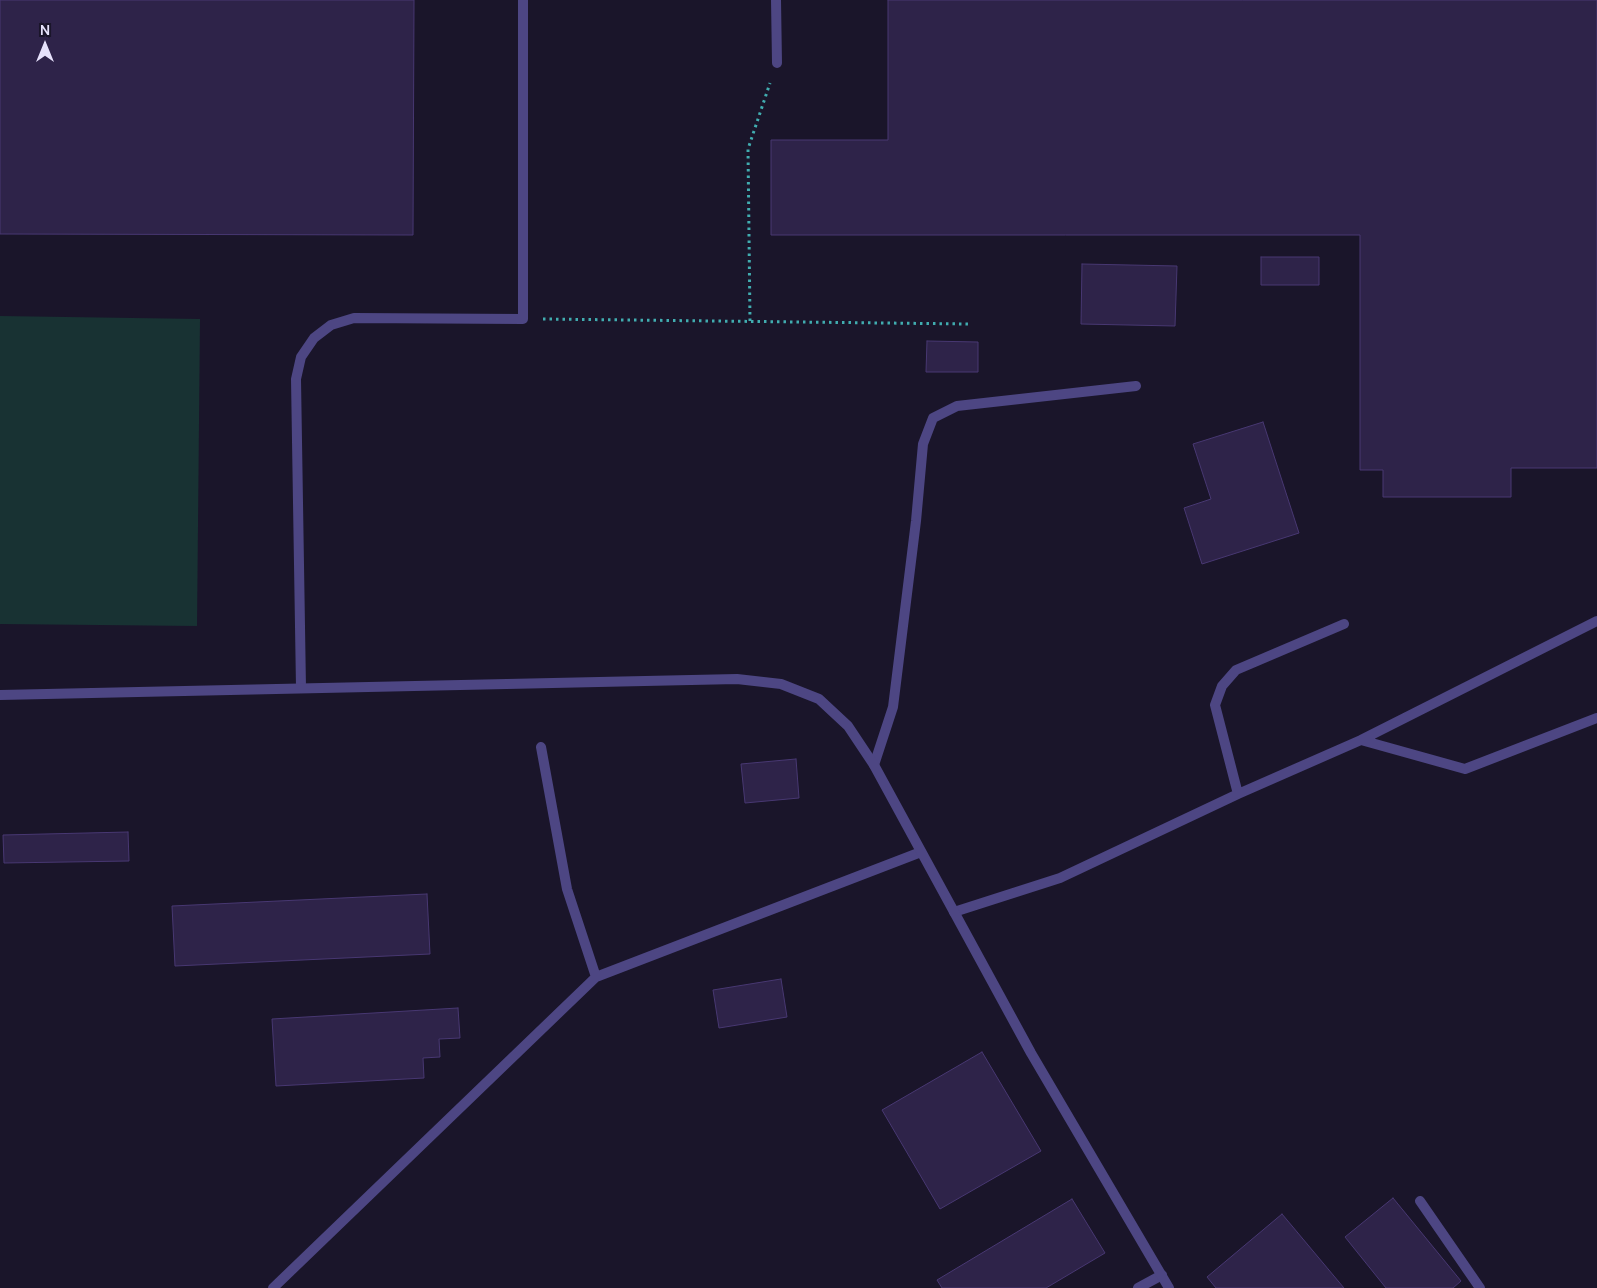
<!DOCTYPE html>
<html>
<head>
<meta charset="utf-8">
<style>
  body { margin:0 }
  #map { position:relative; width:1597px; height:1288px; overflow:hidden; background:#1a152a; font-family:Manrope,sans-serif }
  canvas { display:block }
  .north { position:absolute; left:20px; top:20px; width:50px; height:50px; -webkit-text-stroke:4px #1a152a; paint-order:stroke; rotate:0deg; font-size:14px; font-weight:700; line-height:20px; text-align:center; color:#e6e1fb }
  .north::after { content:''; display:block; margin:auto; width:18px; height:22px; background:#e6e1fb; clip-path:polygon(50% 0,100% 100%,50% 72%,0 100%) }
</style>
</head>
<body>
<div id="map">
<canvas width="1597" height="1288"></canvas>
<div class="north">N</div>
</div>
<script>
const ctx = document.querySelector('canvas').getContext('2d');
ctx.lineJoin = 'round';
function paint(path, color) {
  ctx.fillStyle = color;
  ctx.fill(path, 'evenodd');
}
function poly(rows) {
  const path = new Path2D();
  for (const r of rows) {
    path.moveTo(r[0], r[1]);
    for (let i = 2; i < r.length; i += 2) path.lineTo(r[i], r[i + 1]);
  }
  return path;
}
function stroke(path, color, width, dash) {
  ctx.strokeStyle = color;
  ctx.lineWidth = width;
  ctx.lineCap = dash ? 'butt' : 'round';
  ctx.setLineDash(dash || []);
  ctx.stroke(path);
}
const green = poly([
  [0,316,200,319,197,626,0,624]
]);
const building = poly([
  [0,0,414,0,413,235,0,234,0,0],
  [888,0,1597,0,1597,468,1511,468,1511,497,1383,497,1383,470,1360,470,1360,235,771,235,771,140,888,140,888,0],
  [1261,257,1319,257,1319,285,1261,285,1261,257],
  [1082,264,1177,266,1175,326,1081,324,1082,264],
  [927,341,978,342,978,372,926,372,927,341],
  [1263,422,1299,533,1202,564,1184,508,1211,499,1193,444,1263,422],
  [796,759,799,798,745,803,741,764,796,759],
  [128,832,129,861,4,863,3,835,128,832],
  [427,894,430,954,175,966,172,906,427,894],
  [781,979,787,1017,719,1028,713,990,781,979],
  [458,1008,460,1038,439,1039,440,1057,423,1058,424,1078,276,1086,272,1019,458,1008],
  [982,1052,1041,1151,940,1209,882,1110,982,1052],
  [1393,1198,1461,1281,1453,1288,1386,1288,1345,1237,1393,1198],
  [1072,1199,1105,1253,1046,1288,942,1288,937,1280,1072,1199],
  [1282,1214,1344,1288,1216,1288,1207,1277,1282,1214]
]);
const path = poly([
  [543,319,969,324],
  [750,321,748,149,770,83]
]);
const lane = poly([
  [776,0,777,63],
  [301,688,296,379,301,357,314,338,331,325,354,318,523,319,523,0],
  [1361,740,1465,769,1597,718],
  [541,747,567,889,596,977],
  [874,765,893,707,916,521,923,444,933,418,957,406,1136,386],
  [1238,794,1215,705,1222,686,1236,670,1344,624],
  [954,912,1060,878,1238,794,1361,740,1597,621],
  [1420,1201,1480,1288],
  [273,1288,596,977,921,852],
  [1138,1288,1162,1275]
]);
const street = poly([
  [0,695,737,679,781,684,819,699,848,726,874,765,1031,1053,1169,1288]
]);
paint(green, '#183233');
paint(building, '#2e2349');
stroke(building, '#483872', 1);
stroke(path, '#41adb0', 3, [2.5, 4]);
stroke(lane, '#4d4683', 10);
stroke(street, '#4d4683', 10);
</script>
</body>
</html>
